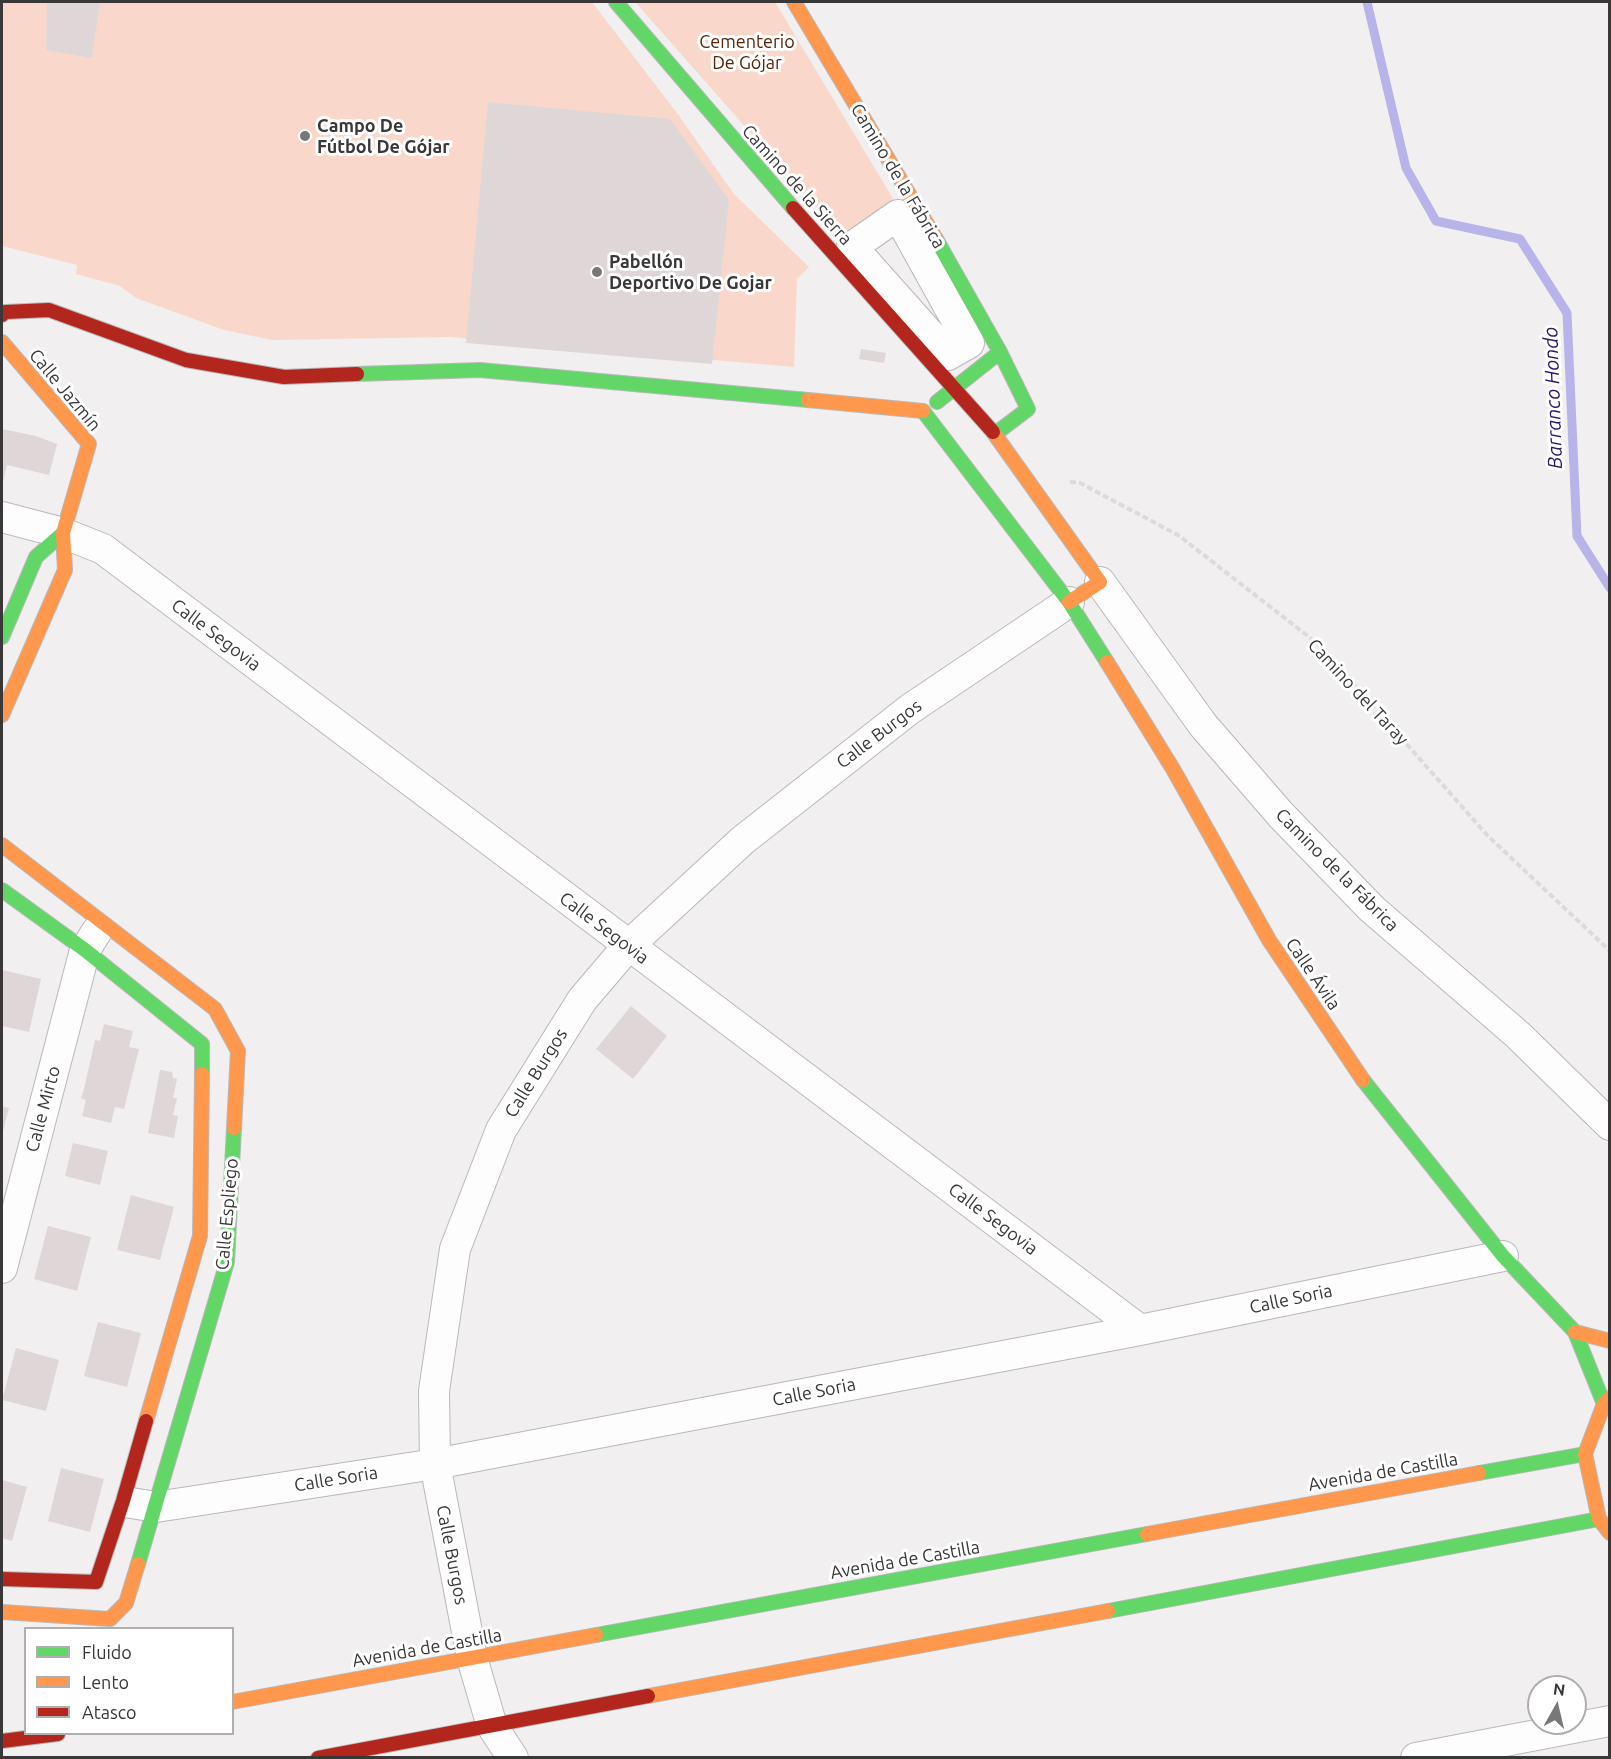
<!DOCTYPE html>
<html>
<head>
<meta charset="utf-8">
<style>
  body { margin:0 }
  #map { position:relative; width:1611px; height:1759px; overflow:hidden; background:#f1eff0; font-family:Ubuntu,sans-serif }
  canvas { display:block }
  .frame { position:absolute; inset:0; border:3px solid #393738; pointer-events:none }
  .legend { position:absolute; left:24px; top:1627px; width:210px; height:108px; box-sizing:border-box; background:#fff; border:2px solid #b0afaf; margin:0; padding:8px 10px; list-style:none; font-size:18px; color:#393738 }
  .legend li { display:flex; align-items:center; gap:12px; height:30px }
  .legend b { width:30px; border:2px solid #b0afaf }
  .north { position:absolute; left:1527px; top:1675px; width:60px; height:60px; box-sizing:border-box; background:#fff; border:2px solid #b0afaf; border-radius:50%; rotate:8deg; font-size:16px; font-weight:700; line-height:24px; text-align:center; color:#393738 }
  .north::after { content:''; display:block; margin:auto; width:21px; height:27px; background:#797778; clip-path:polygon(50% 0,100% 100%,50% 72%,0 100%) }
</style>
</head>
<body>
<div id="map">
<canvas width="1611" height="1759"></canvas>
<div class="frame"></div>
<ul class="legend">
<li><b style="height:8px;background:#63d668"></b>Fluido</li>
<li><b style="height:8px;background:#ff974d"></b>Lento</li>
<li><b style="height:8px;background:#b3261e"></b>Atasco</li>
</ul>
<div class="north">N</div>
</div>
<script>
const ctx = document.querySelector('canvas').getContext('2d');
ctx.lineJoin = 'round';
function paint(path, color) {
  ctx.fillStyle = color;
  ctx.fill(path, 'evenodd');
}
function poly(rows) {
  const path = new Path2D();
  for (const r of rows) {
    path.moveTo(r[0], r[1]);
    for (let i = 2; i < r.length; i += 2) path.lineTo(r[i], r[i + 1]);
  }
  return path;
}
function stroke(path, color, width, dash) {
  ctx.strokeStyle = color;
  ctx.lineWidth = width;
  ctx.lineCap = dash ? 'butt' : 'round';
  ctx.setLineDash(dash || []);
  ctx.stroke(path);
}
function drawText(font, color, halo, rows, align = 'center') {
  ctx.font = font + ' Ubuntu,sans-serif';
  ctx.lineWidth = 6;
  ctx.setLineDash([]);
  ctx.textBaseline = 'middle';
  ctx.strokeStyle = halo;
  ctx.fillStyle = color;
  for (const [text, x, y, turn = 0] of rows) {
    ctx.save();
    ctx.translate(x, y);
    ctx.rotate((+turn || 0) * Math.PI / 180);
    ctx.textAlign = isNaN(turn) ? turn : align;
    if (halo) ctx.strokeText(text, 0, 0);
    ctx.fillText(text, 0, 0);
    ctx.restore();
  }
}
const green = poly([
  [2,2,592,2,677,113,734,194,809,267,797,279,794,367,450,337,272,340,224,330,136,298,120,286,76,274,77,265,2,246],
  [635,2,775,2,898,207,846,241]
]);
const stream = poly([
  [1367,2,1406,168,1436,221,1520,239,1567,313,1577,536,1610,588]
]);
const building = poly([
  [47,2,100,2,92,58,46,50],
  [488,102,670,119,729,200,712,364,466,343],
  [861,349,886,353,884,363,859,359],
  [2,429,36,436,57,444,49,475,7,465,2,486],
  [2,970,41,979,29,1032,2,1026],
  [631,1006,667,1036,633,1079,596,1049],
  [104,1024,133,1031,129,1047,139,1049,124,1109,115,1107,111,1123,82,1116,86,1100,81,1098,84,1089,95,1040,100,1041],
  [160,1070,172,1072,173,1078,177,1079,173,1098,177,1098,173,1115,178,1116,174,1138,148,1133],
  [2,1106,9,1108,2,1135],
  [73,1143,108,1151,100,1185,65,1176],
  [131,1195,174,1207,160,1260,117,1250],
  [48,1226,91,1237,77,1291,34,1279],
  [98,1322,141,1333,127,1387,84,1376],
  [16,1348,59,1360,46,1411,2,1400],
  [61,1468,104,1479,90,1532,48,1521],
  [2,1480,27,1487,12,1541,2,1538]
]);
const path = poly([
  [1070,482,1080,483,1178,535,1318,644,1488,836,1610,951]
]);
const street = poly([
  [898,215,969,343,948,355,852,247,898,215],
  [2,517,63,533,103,549,1140,1330],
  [1100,582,1203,725,1281,815,1372,909,1518,1035,1610,1125],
  [2,1268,85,950,97,931],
  [131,1503,156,1507,435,1464,1140,1330,1503,1256],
  [513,1758,492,1726,472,1658,435,1464,434,1391,455,1249,501,1130,582,1000,628,946,743,840,910,709,1069,602],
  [1416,1758,1610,1721]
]);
const fast = poly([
  [616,2,793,208],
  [936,239,1000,352,1028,409,995,434],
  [357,374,480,370,808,400],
  [937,402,1000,352],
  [923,411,1069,602,1107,662],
  [2,637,36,557,63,533],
  [2,890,85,950,202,1044,202,1074],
  [1363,1080,1503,1256,1575,1332,1604,1404],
  [1479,1473,1585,1454],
  [138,1564,227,1262,234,1128],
  [1108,1611,1599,1519],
  [596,1635,1147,1534]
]);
const slow = poly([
  [794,2,936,239],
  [2,342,89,444,63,533,65,570,2,715],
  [808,400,923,411],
  [993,432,1100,582,1069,602],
  [1107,662,1173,769,1269,940,1363,1080],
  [2,845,215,1009,238,1051,234,1128],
  [1575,1332,1610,1341],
  [1610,1398,1604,1404,1585,1454,1599,1519,1610,1533],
  [146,1421,200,1236,202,1074],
  [1147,1534,1479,1473],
  [2,1612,110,1619,126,1603,138,1564],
  [648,1696,1108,1611],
  [232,1702,596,1635]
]);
const jam = poly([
  [793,208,993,432],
  [2,315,5,312,49,310,186,360,284,377,357,374],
  [2,1579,96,1582,123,1501,146,1421],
  [2,1741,58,1734],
  [318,1758,648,1696]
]);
const markers = [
  [305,136,6,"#797778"],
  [597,272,6,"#797778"]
];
const parkNames = [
  ["Cementerio",747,42],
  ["De Gójar",747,63]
];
const poiNames = [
  ["Campo De",317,126],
  ["Fútbol De Gójar",317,147],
  ["Pabellón",609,262],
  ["Deportivo De Gojar",609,283]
];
const streetNames = [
  ["Camino de la Fábrica",898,176,59],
  ["Camino de la Sierra",797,185,48],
  ["Calle Jazmín",65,390,50],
  ["Calle Segovia",216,635,37],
  ["Camino del Taray",1358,692,47],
  ["Calle Burgos",879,734,-37],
  ["Camino de la Fábrica",1337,870,45],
  ["Calle Segovia",604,928,37],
  ["Calle Ávila",1313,974,56],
  ["Calle Burgos",536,1073,-58],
  ["Calle Mirto",43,1109,-75],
  ["Calle Espliego",227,1214,-85],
  ["Calle Segovia",993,1219,37],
  ["Calle Soria",1291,1299,-12],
  ["Calle Soria",814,1392,-11],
  ["Avenida de Castilla",1383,1472,-10],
  ["Calle Soria",336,1479,-9],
  ["Calle Burgos",452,1555,79],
  ["Avenida de Castilla",905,1560,-10],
  ["Avenida de Castilla",427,1648,-10]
];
const waterNames = [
  ["Barranco Hondo",1553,398,-92]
];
paint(green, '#f9d8cb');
stroke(stream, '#b8b4ea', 9);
paint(building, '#dfd7d7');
stroke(street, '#bab8b9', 32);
stroke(fast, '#bab8b9', 16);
stroke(slow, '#bab8b9', 16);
stroke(jam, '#bab8b9', 16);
stroke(path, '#dcdbdc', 4, [6, 3]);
stroke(street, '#fdfdfd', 30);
stroke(fast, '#63d668', 14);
stroke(slow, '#ff974d', 14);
stroke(jam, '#b3261e', 14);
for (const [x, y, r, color] of markers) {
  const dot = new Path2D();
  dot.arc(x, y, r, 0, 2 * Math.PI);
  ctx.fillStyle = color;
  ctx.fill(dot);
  stroke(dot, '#fff', 2);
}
drawText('18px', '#57240a', '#fff', parkNames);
drawText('bold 18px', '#393738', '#fff', poiNames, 'left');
drawText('18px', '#393738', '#fff', streetNames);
drawText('italic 20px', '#2d166e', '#fff', waterNames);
</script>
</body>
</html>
